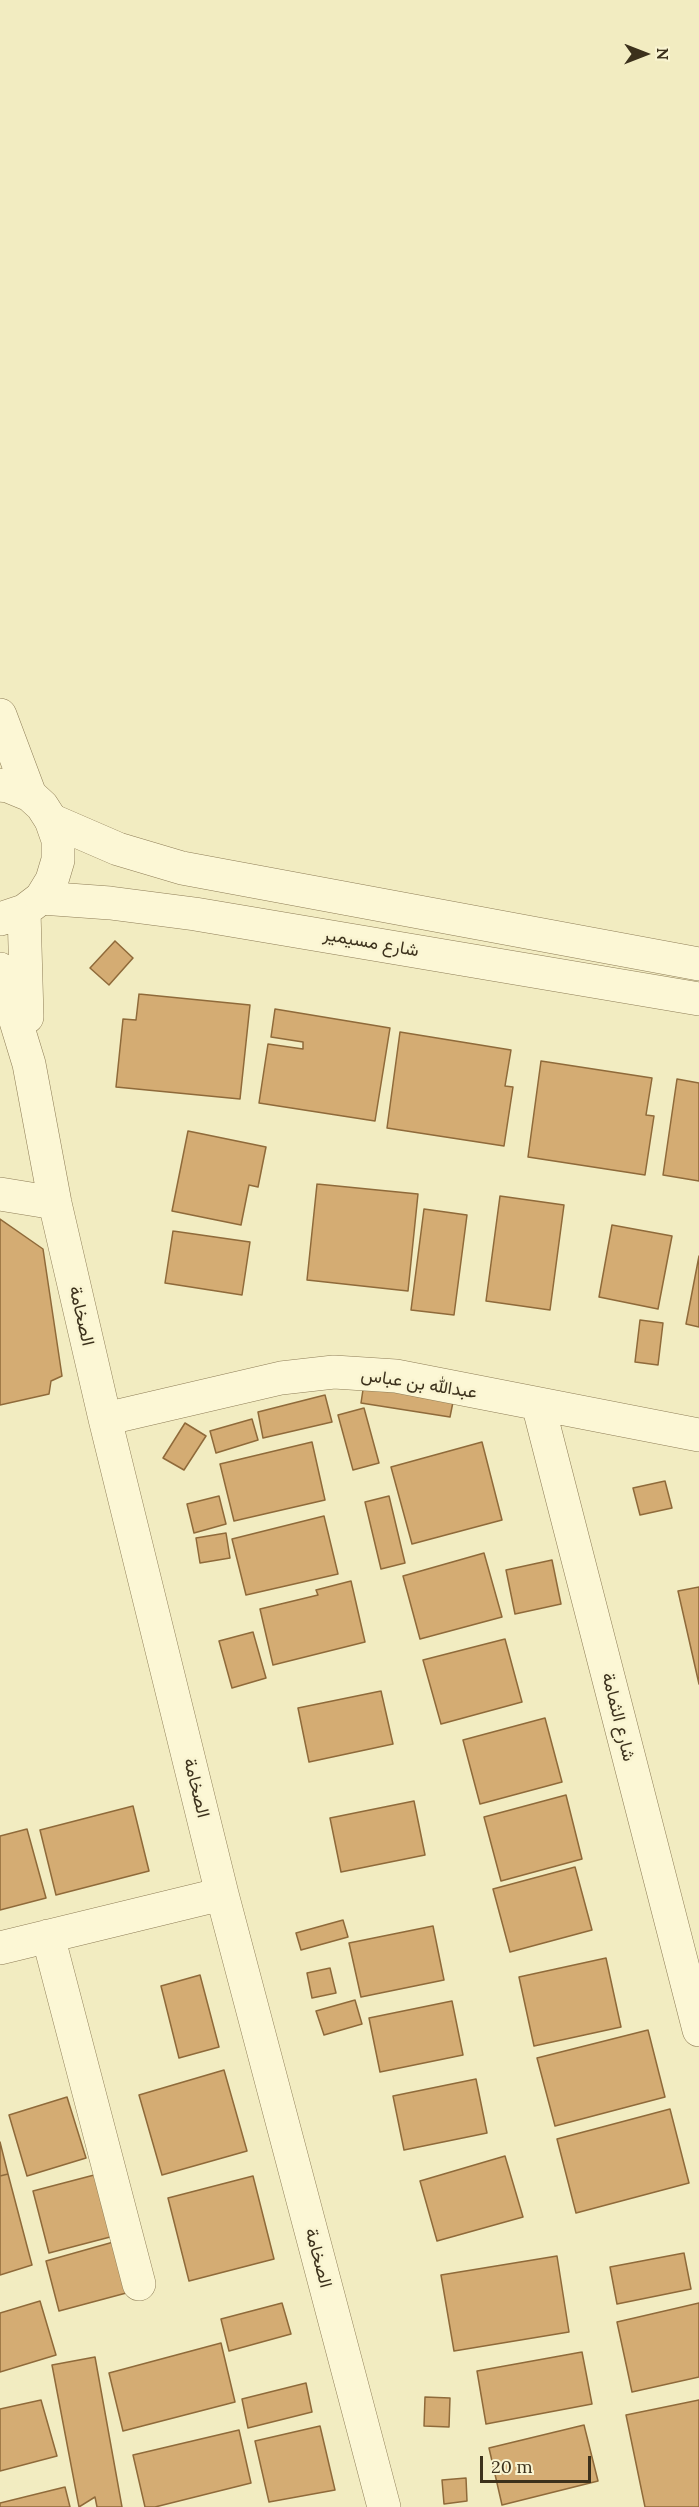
<!DOCTYPE html>
<html>
<head>
<meta charset="utf-8">
<style>
  body { margin:0 }
  #map { position:relative; width:699px; height:2507px; overflow:hidden; background:#f2ecc1; font-family:Lora,serif }
  canvas { display:block }
  .north { position:absolute; left:615px; top:24px; width:60px; height:60px; -webkit-text-stroke:4px #f9f4d1; paint-order:stroke; rotate:90deg; font-size:16px; font-weight:700; line-height:24px; text-align:center; color:#3c311c }
  .north::after { content:''; display:block; margin:auto; width:21px; height:27px; background:#3c311c; clip-path:polygon(50% 0,100% 100%,50% 72%,0 100%) }
  .scale { position:absolute; left:480px; top:2456px; width:111px; height:27px; box-sizing:border-box; border:3px solid #3c311c; border-top:0; padding-left:8px; font-size:18px; line-height:21px; white-space:nowrap; color:#3c311c; -webkit-text-stroke:4px #f9f4d1; paint-order:stroke }
</style>
</head>
<body>
<div id="map">
<canvas width="699" height="2507"></canvas>
<div class="north">N</div>
<div class="scale">20 m</div>
</div>
<script>
const ctx = document.querySelector('canvas').getContext('2d');
ctx.lineJoin = 'round';
function paint(path, color) {
  ctx.fillStyle = color;
  ctx.fill(path, 'evenodd');
}
function poly(rows) {
  const path = new Path2D();
  for (const r of rows) {
    path.moveTo(r[0], r[1]);
    for (let i = 2; i < r.length; i += 2) path.lineTo(r[i], r[i + 1]);
  }
  return path;
}
function stroke(path, color, width, dash) {
  ctx.strokeStyle = color;
  ctx.lineWidth = width;
  ctx.lineCap = dash ? 'butt' : 'round';
  ctx.setLineDash(dash || []);
  ctx.stroke(path);
}
function drawText(font, color, halo, rows, align = 'center') {
  ctx.font = font + ' Lora,Vazirmatn,serif';
  ctx.lineWidth = 5;
  ctx.setLineDash([]);
  ctx.textBaseline = 'middle';
  ctx.strokeStyle = halo;
  ctx.fillStyle = color;
  for (const [text, x, y, turn = 0] of rows) {
    ctx.save();
    ctx.translate(x, y);
    ctx.rotate((+turn || 0) * Math.PI / 180);
    ctx.textAlign = isNaN(turn) ? turn : align;
    if (halo) ctx.strokeText(text, 0, 0);
    ctx.fillText(text, 0, 0);
    ctx.restore();
  }
}
const building = poly([
  [115,941,133,958,109,985,90,968,115,941],
  [139,994,250,1005,240,1099,116,1087,123,1019,136,1020,139,994],
  [275,1009,390,1028,375,1121,259,1103,268,1044,303,1049,303,1042,271,1037,275,1009],
  [400,1032,511,1050,505,1086,513,1087,504,1146,387,1128,400,1032],
  [541,1061,652,1078,646,1115,654,1116,645,1175,528,1157,541,1061],
  [677,1079,699,1083,699,1181,663,1175,677,1079],
  [188,1131,266,1147,258,1187,249,1185,241,1225,172,1211,188,1131],
  [317,1184,418,1194,408,1291,307,1280,317,1184],
  [500,1196,564,1205,550,1310,486,1301,500,1196],
  [424,1209,467,1215,454,1315,411,1310,424,1209],
  [0,1219,43,1249,62,1376,51,1381,49,1394,0,1405,0,1219],
  [612,1225,672,1236,658,1309,599,1297,612,1225],
  [173,1231,250,1242,242,1295,165,1283,173,1231],
  [699,1256,699,1327,686,1324,699,1256],
  [640,1320,663,1323,658,1365,635,1362,640,1320],
  [364,1383,454,1397,450,1417,361,1403,364,1383],
  [325,1395,332,1422,263,1438,258,1412,325,1395],
  [364,1408,379,1463,353,1470,338,1415,364,1408],
  [252,1419,258,1440,216,1453,210,1431,252,1419],
  [185,1423,206,1436,184,1470,163,1458,185,1423],
  [312,1442,325,1500,234,1521,220,1464,312,1442],
  [482,1442,502,1520,412,1544,391,1467,482,1442],
  [665,1481,672,1508,640,1515,633,1488,665,1481],
  [219,1496,226,1524,194,1533,187,1504,219,1496],
  [389,1496,405,1563,381,1569,365,1502,389,1496],
  [324,1516,338,1574,246,1595,232,1539,324,1516],
  [226,1533,230,1558,200,1563,196,1538,226,1533],
  [484,1553,502,1617,420,1639,403,1576,484,1553],
  [552,1560,561,1604,515,1614,506,1570,552,1560],
  [351,1581,365,1642,273,1665,260,1609,318,1595,316,1590,351,1581],
  [699,1587,699,1684,678,1591,699,1587],
  [253,1632,266,1678,232,1688,219,1641,253,1632],
  [505,1639,522,1702,441,1724,423,1660,505,1639],
  [381,1691,393,1744,309,1762,298,1708,381,1691],
  [545,1718,562,1782,480,1804,463,1740,545,1718],
  [566,1795,582,1859,501,1881,484,1817,566,1795],
  [414,1801,425,1855,341,1872,330,1818,414,1801],
  [133,1806,149,1871,56,1895,40,1830,133,1806],
  [27,1829,46,1898,0,1910,0,1836,27,1829],
  [575,1867,592,1930,510,1952,493,1889,575,1867],
  [343,1920,348,1937,301,1950,296,1933,343,1920],
  [433,1926,444,1980,361,1997,349,1943,433,1926],
  [606,1958,621,2027,534,2046,519,1977,606,1958],
  [330,1968,336,1993,312,1998,307,1973,330,1968],
  [200,1975,219,2047,179,2058,161,1986,200,1975],
  [355,2000,362,2024,324,2035,316,2011,355,2000],
  [452,2001,463,2055,380,2072,369,2018,452,2001],
  [648,2030,665,2097,555,2126,537,2058,648,2030],
  [224,2070,247,2151,162,2175,139,2095,224,2070],
  [476,2079,487,2133,404,2150,393,2096,476,2079],
  [67,2097,86,2158,27,2176,9,2115,67,2097],
  [670,2109,689,2183,576,2213,557,2139,670,2109],
  [0,2142,8,2174,0,2176,0,2142],
  [505,2156,523,2217,437,2241,420,2181,505,2156],
  [8,2174,32,2265,0,2275,0,2176,8,2174],
  [98,2174,114,2236,49,2253,33,2191,98,2174],
  [253,2176,274,2259,189,2281,168,2198,253,2176],
  [117,2241,130,2292,59,2311,46,2261,117,2241],
  [684,2253,691,2289,617,2304,610,2267,684,2253],
  [557,2256,569,2332,454,2351,441,2275,557,2256],
  [40,2301,56,2355,0,2372,0,2313,40,2301],
  [282,2303,291,2334,229,2351,221,2319,282,2303],
  [699,2303,699,2377,632,2392,617,2322,699,2303],
  [221,2343,235,2402,123,2431,109,2373,221,2343],
  [582,2352,592,2404,486,2424,477,2371,582,2352],
  [95,2357,122,2507,97,2507,95,2497,79,2507,52,2365,95,2357],
  [306,2383,312,2412,248,2428,242,2399,306,2383],
  [425,2397,450,2398,449,2427,424,2426,425,2397],
  [41,2400,57,2456,0,2471,0,2409,41,2400],
  [699,2400,699,2507,645,2507,626,2415,699,2400],
  [584,2425,598,2481,502,2505,489,2448,584,2425],
  [320,2426,335,2490,269,2502,255,2441,320,2426],
  [239,2430,251,2483,155,2507,145,2507,133,2455,239,2430],
  [466,2478,467,2501,444,2504,442,2480,466,2478],
  [65,2487,70,2507,0,2507,0,2503,65,2487]
]);
const minor = poly([
  [0,715,30,795],
  [0,785,8,786,30,795,42,806,51,820,58,840,58,860,52,880,41,898,24,911,0,919],
  [24,911,27,1017],
  [0,969,29,1064,55,1203,105,1419,222,1894,384,2507],
  [0,1194,55,1203],
  [538,1404,699,2030],
  [105,1419,281,1378,334,1372,396,1376,699,1435],
  [48,1936,139,2284],
  [0,1948,222,1894]
]);
const tertiary = poly([
  [51,820,118,849,182,868,699,964],
  [41,898,110,903,195,914,699,999]
]);
const streetNames = [
  ["شارع مسيمير",371,943,10],
  ["الصخامة",81,1316,77],
  ["عبدالله بن عباس",419,1384,9],
  ["شارع الثمامة",618,1717,76],
  ["الصخامة",196,1788,76],
  ["الصخامة",318,2258,75]
];
paint(building, '#d4ac73');
stroke(building, '#8f6a3a', 1.5);
stroke(minor, '#8e7d57', 34);
stroke(tertiary, '#8e7d57', 34);
stroke(minor, '#fcf7d5', 33);
stroke(tertiary, '#fcf7d5', 33);
drawText('18px', '#3c311c', '#f9f4d1', streetNames);
</script>
</body>
</html>
